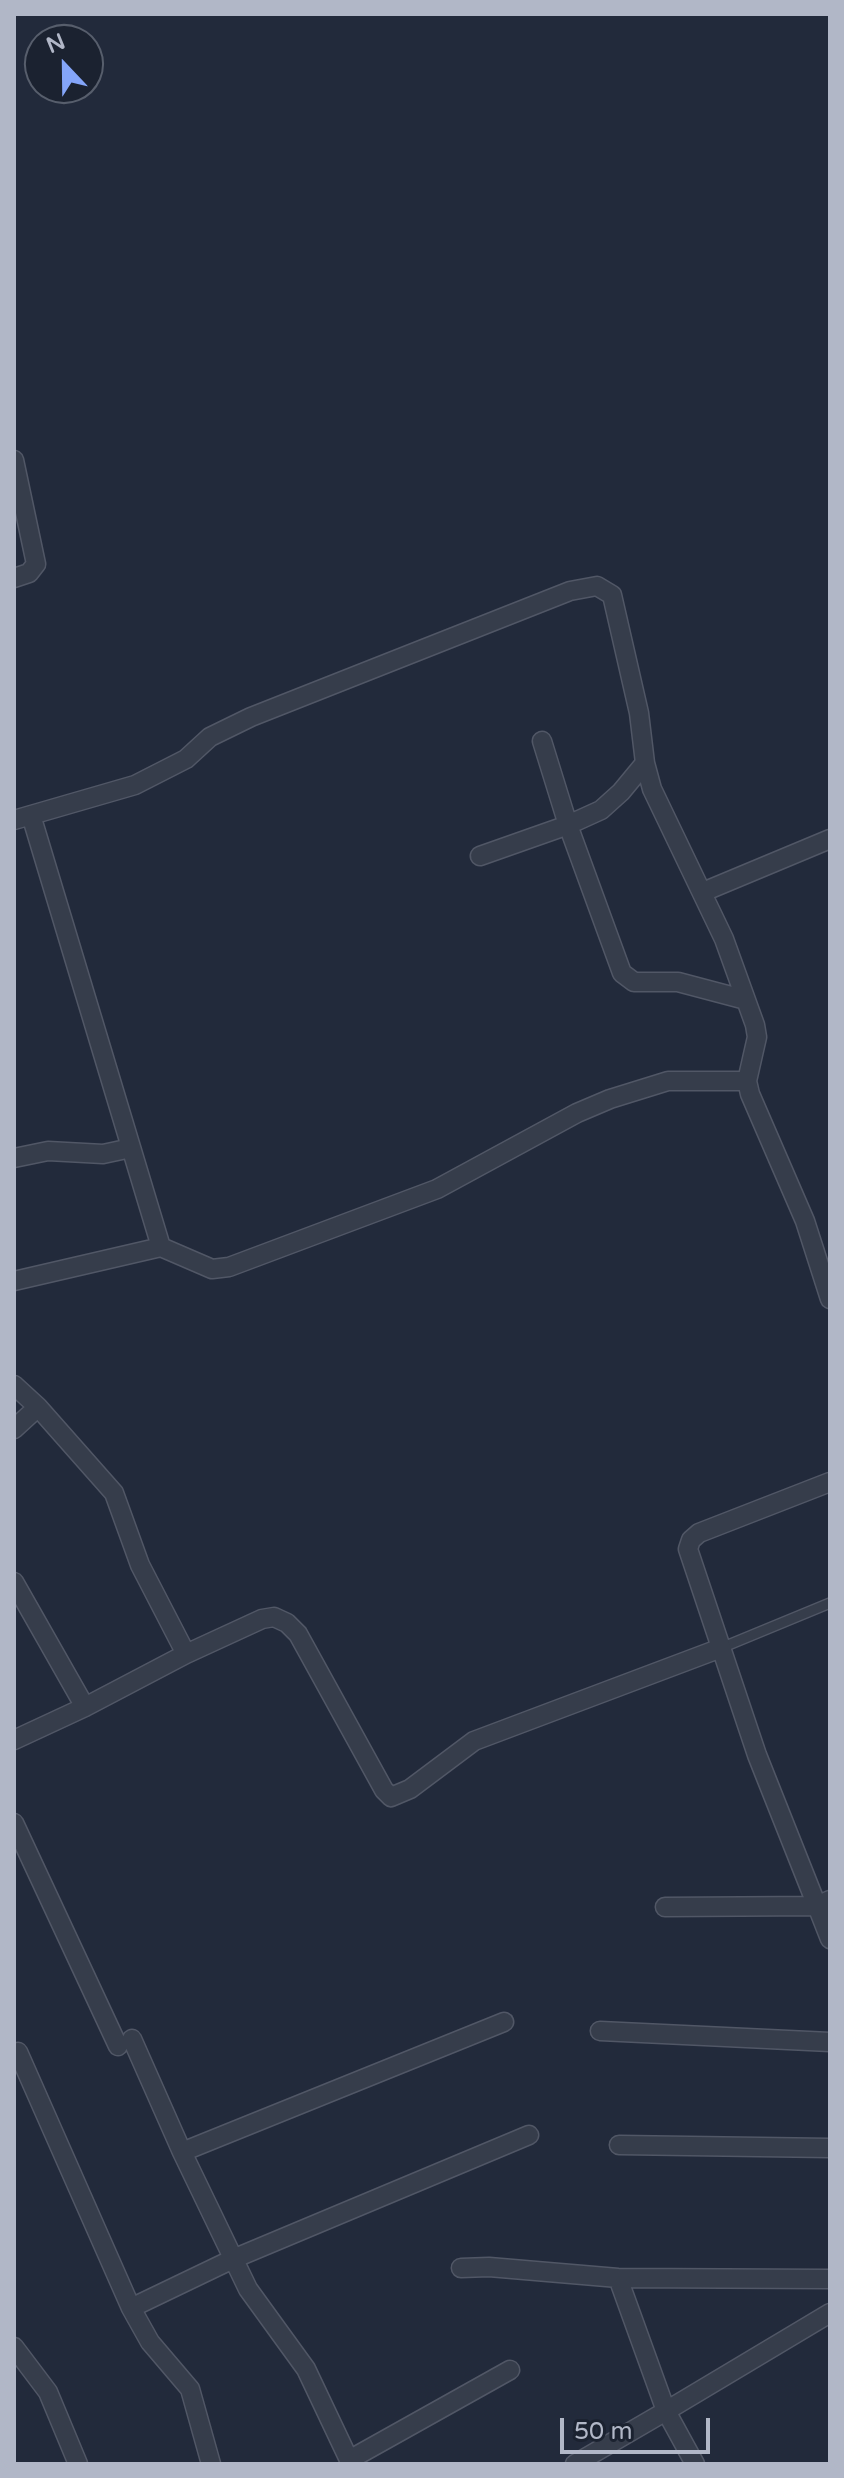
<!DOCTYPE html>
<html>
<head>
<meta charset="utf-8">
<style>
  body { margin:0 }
  #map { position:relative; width:844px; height:2478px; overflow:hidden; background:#222a3b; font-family:"Varela Round",sans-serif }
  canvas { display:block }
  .frame { position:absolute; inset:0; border:16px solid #b1b7c7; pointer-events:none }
  .north { position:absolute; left:24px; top:24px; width:80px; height:80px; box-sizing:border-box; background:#1b2230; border:2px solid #575e6c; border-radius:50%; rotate:338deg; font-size:22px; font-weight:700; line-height:32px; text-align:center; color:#b1b7c7 }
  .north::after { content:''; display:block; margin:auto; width:28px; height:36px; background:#84a5f9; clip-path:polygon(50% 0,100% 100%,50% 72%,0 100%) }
  .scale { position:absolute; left:560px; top:2418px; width:150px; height:36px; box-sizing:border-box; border:4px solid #b1b7c7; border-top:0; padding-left:10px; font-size:24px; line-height:28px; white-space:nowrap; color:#b1b7c7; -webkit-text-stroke:6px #1b2230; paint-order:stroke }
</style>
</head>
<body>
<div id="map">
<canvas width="844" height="2478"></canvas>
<div class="frame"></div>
<div class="north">N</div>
<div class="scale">50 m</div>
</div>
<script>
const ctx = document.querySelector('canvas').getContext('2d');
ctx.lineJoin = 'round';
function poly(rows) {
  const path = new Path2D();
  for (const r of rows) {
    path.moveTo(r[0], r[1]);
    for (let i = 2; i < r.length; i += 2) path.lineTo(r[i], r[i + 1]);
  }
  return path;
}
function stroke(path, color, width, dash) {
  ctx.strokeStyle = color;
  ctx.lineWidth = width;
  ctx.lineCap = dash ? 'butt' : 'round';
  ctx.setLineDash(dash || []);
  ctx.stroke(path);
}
const lane = poly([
  [721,1648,830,1603]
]);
const street = poly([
  [14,460,36,564,29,573,14,578],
  [542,741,568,825,622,973,634,982,678,982,746,1000],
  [31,815,161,1247],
  [14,820,135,785,186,759,210,737,251,717,570,591,597,586,612,595,639,713,645,763,652,789,724,939,755,1025,757,1037,747,1081,750,1094,805,1221,830,1299],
  [480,856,568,825,601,810,621,792,645,763],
  [703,892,830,839],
  [14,1158,48,1151,103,1154,131,1148],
  [14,1281,161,1247,212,1269,229,1267,437,1189,577,1113,610,1099,668,1081,747,1081],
  [14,1385,38,1407,114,1493,140,1565,186,1654],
  [14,1429,38,1407],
  [830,1482,699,1533,691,1540,688,1549,757,1755,817,1906,830,1900],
  [14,1582,85,1707],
  [14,1740,85,1707,186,1654,262,1619,274,1617,287,1623,298,1634,384,1790,391,1797,410,1789,474,1741,721,1648],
  [14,1823,118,2046],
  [665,1907,817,1906,830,1939],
  [600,2031,830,2042],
  [132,2039,182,2152,248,2289,306,2369,351,2464],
  [18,2052,131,2308,233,2259,529,2135],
  [619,2145,830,2148],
  [182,2152,504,2022],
  [461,2268,489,2267,618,2278,830,2279],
  [131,2308,150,2342,190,2389,211,2464],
  [14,2347,48,2392,78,2464],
  [349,2460,510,2370],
  [575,2464,666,2411,618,2278],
  [695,2464,666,2411,830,2313]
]);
stroke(lane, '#515766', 12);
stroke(street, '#515766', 21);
stroke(lane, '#363d4b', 9);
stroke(street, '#363d4b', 18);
</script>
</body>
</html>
